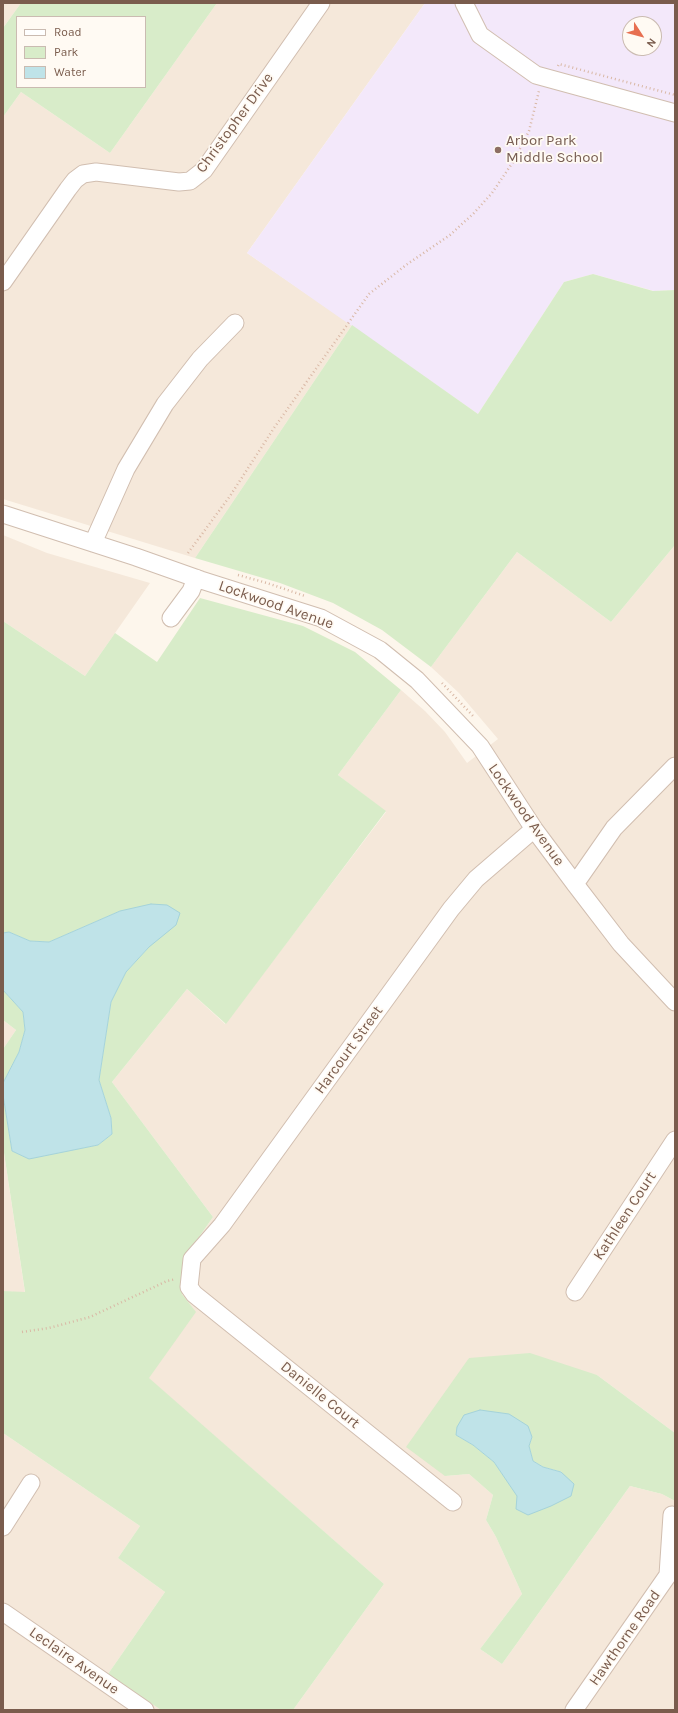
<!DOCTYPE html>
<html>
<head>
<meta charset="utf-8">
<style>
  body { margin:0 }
  #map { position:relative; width:678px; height:1713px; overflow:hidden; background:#fdf6ec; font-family:Karla,sans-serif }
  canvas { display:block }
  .frame { position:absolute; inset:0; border:4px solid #7a5c4d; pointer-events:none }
  .legend { position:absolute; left:16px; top:16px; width:130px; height:72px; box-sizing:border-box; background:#fffaf3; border:1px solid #cabbb1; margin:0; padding:5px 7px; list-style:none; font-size:12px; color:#7a5c4d }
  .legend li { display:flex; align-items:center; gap:8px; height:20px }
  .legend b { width:20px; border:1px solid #cabbb1 }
  .north { position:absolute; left:622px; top:16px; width:40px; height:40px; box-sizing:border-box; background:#fffaf3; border:1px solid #cabbb1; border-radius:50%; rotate:126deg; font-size:11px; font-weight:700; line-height:16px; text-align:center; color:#7a5c4d }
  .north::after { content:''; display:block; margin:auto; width:14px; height:18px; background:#e76f51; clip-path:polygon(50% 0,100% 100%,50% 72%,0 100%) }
</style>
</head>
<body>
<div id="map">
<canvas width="678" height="1713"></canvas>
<div class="frame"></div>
<ul class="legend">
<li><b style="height:5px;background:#fff"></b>Road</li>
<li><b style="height:11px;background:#d8ecc9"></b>Park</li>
<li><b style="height:11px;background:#bfe3e8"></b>Water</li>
</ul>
<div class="north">N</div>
</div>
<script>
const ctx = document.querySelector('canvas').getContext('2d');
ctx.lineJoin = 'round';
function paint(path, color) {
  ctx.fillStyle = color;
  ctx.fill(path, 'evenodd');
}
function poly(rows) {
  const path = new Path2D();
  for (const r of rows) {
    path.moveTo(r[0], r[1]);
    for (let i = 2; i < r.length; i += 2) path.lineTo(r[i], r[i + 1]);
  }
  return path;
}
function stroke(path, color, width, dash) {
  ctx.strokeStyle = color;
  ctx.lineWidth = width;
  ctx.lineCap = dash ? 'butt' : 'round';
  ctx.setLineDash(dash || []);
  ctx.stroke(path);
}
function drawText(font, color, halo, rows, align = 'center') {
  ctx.font = font + ' Karla,sans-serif';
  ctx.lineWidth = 3.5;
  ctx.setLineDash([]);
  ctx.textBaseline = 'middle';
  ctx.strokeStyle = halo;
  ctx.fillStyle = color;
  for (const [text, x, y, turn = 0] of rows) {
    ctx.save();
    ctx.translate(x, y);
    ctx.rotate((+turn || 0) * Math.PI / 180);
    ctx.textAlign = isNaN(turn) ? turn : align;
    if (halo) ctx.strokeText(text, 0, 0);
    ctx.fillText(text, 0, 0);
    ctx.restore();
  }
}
const residential = poly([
  [3,3,21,3,3,28],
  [217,3,425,3,247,253,352,325,195,558,3,499,3,117,21,92,110,153],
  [3,535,47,553,150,583,85,676,3,621],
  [675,545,675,1433,597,1375,469,1358,445,1476,469,1474,493,1495,486,1520,496,1537,522,1594,480,1649,502,1664,630,1486,662,1494,675,1501,675,1710,293,1710,384,1584,148,1378,195,1312,182,1294,183,1260,213,1217,112,1082,187,989,225,1024,386,812,338,775,401,690,425,711,445,732,467,763,498,739,459,693,431,667,517,552,611,622],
  [3,1020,16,1030,3,1049],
  [3,1146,25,1293,3,1291],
  [3,1433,140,1526,118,1558,165,1592,108,1674,161,1710,3,1710]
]);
const education = poly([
  [425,3,675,3,675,290,654,291,593,274,564,282,478,414,247,253],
  [630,24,654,24,654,48,630,48]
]);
const green = poly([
  [21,3,217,3,110,153,21,92,3,117,3,28],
  [17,17,145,17,145,87,17,87],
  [593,274,653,291,675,290,675,545,611,622,517,552,431,667,382,630,333,603,280,583,195,558,352,325,478,414,564,282],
  [200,598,303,626,355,652,401,690,338,775,386,811,226,1024,187,989,112,1082,213,1217,183,1260,182,1294,196,1312,149,1378,384,1584,293,1710,161,1710,108,1674,165,1592,118,1558,140,1526,3,1433,3,1291,25,1292,3,1146,3,1095,12,1151,29,1158,98,1145,112,1134,111,1118,99,1080,111,1002,126,972,149,947,120,911,49,942,30,941,9,932,3,933,3,621,85,676,115,633,157,662],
  [3,990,23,1012,25,1030,19,1052,3,1083,3,1049,16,1030,3,1020],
  [530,1353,597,1375,675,1433,675,1501,662,1494,630,1486,502,1664,480,1649,522,1594,496,1537,486,1520,493,1495,469,1474,445,1476,406,1447,469,1358],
  [456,1435,532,1437,529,1446,533,1461,543,1467,562,1472,518,1496,494,1462,473,1445]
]);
const water = poly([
  [151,904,167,905,180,913,176,925,149,947,126,972,111,1002,99,1080,111,1118,112,1134,98,1145,29,1159,12,1151,3,1095,3,1083,19,1052,25,1030,23,1012,3,990,3,933,9,932,30,941,49,942,120,911,151,904],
  [480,1410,509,1414,528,1426,532,1437,529,1446,533,1461,543,1467,561,1472,574,1484,571,1496,551,1506,528,1515,516,1509,517,1496,494,1462,473,1445,456,1435,457,1427,464,1415,480,1410]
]);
const path = poly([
  [558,66,559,64,675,95],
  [188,553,230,496,274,428,369,294,406,265,450,235,474,213,492,193,513,162,529,131,539,91],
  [238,575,267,583,305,596],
  [442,683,474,717],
  [22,1332,49,1328,90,1317,167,1281,176,1279]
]);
const minor = poly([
  [464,3,480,35,536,75,675,113],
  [3,282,68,189,75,180,83,174,96,172,179,182,190,181,204,170,321,3],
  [3,514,136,557,201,580,321,618,380,650,417,680,480,746,534,829,575,884,621,944,675,1002],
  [93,543,126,469,165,404,200,359,235,323],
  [171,618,191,591,196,578],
  [575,884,614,828,675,766],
  [575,1292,675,1140],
  [453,1502,194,1294,189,1287,192,1259,222,1225,451,909,476,879,534,829],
  [3,1527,31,1483],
  [3,1612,145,1710],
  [574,1710,668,1575,672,1515]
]);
const markers = [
  [498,150,4,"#8d6e63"]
];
const streetNames = [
  ["Christopher Drive",235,123,-54],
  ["Lockwood Avenue",276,605,19],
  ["Lockwood Avenue",526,815,55],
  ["Harcourt Street",349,1050,-54],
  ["Kathleen Court",625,1216,-57],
  ["Danielle Court",320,1395,39],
  ["Hawthorne Road",625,1638,-55],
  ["Leclaire Avenue",74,1661,35]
];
const educationNames = [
  ["Arbor Park",506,141],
  ["Middle School",506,158]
];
paint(residential, '#f5e8da');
paint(education, '#f3e8fa');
paint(green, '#d8ecc9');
paint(water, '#bfe3e8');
stroke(water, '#a5d3da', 1);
stroke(minor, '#d1beb0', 19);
stroke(path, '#d9b8a5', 2.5, [1, 3]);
stroke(minor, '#fff', 17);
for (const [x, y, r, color] of markers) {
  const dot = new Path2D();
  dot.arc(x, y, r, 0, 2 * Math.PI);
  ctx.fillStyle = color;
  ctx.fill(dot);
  stroke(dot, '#fffaf3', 1.5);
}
drawText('15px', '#7a5c4d', '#fffaf3', streetNames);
drawText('15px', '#785e54', '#fffaf3', educationNames, 'left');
</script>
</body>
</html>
